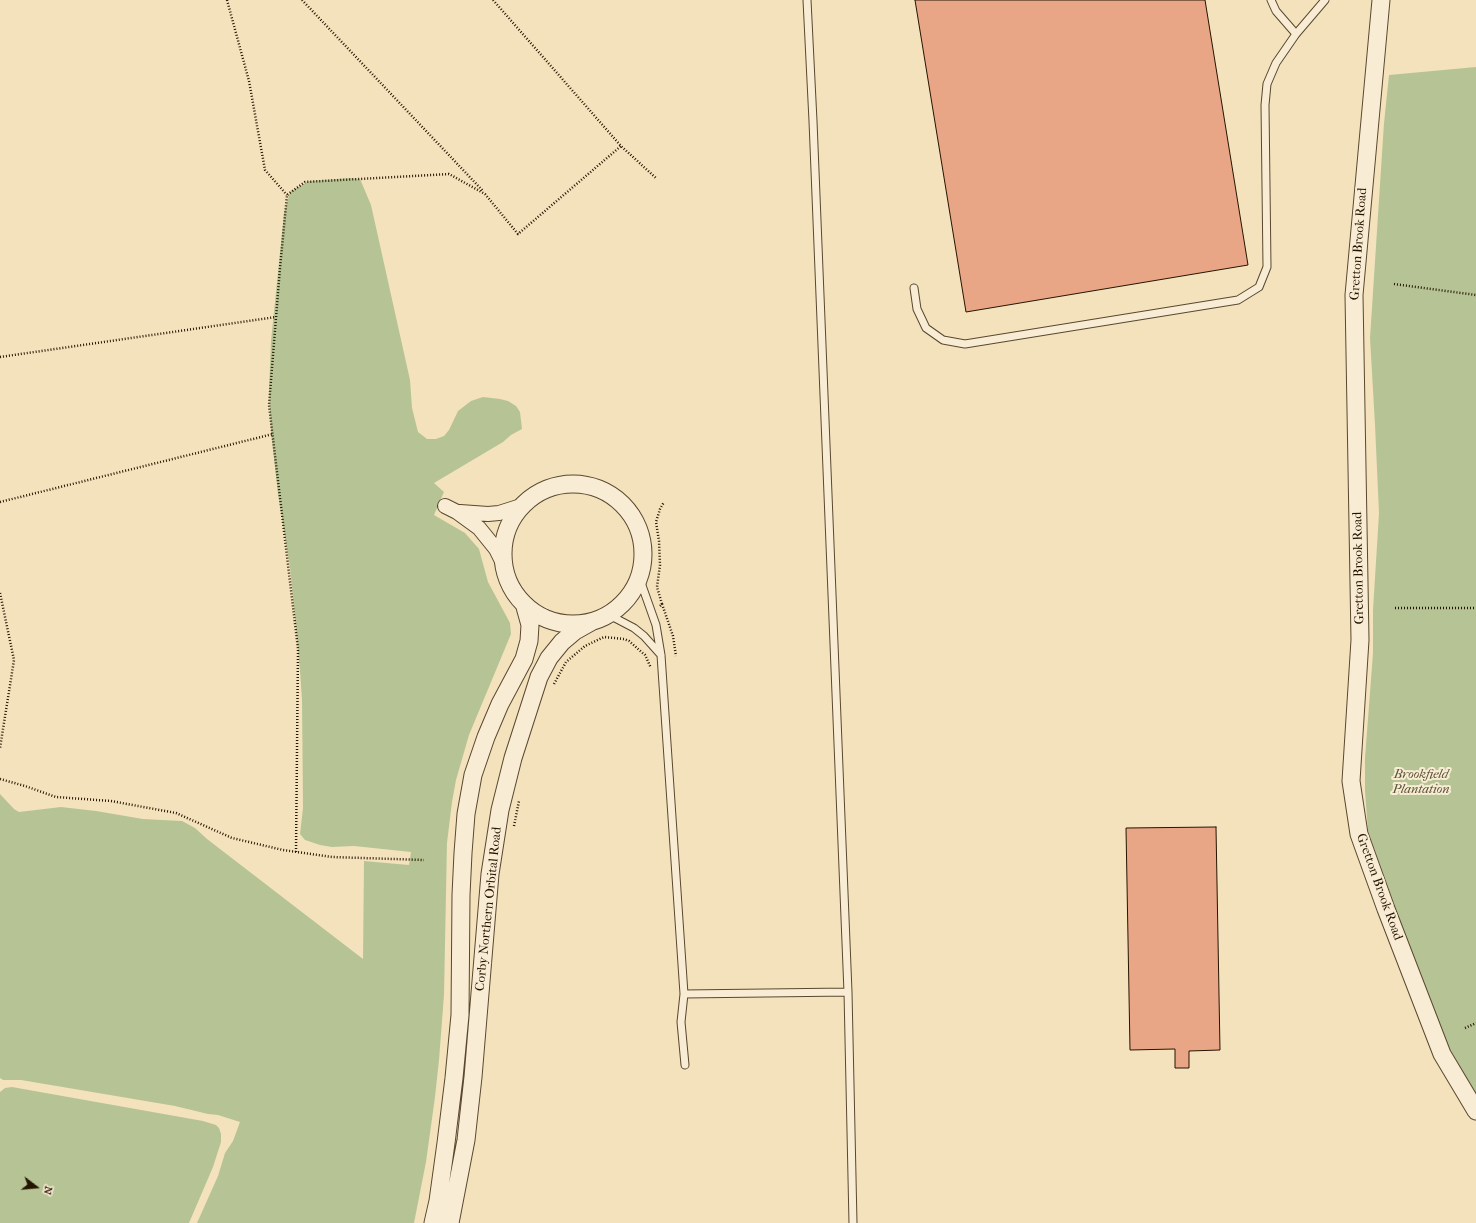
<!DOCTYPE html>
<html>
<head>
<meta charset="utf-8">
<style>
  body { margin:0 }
  #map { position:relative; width:1476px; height:1223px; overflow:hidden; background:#f4e2bd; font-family:"IM FELL French Canon",serif }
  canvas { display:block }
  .north { position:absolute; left:16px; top:1167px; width:40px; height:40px; -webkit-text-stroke:3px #f8ecd4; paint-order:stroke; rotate:106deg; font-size:11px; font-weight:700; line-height:16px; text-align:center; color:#251400 }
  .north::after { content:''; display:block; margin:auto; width:14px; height:18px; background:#251400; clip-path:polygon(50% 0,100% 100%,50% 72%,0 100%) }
</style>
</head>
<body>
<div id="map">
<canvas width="1476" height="1223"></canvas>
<div class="north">N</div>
</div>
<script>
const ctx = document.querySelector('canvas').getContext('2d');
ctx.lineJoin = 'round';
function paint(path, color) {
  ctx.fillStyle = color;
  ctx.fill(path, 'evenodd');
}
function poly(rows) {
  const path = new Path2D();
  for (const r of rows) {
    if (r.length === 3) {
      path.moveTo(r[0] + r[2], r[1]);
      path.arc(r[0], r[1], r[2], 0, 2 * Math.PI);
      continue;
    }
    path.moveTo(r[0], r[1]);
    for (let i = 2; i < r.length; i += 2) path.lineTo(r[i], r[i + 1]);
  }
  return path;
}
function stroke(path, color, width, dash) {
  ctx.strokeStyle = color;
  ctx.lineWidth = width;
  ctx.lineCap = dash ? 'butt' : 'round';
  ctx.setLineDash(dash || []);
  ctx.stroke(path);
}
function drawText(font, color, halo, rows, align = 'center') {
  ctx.font = font + ' "IM FELL French Canon",serif';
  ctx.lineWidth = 4;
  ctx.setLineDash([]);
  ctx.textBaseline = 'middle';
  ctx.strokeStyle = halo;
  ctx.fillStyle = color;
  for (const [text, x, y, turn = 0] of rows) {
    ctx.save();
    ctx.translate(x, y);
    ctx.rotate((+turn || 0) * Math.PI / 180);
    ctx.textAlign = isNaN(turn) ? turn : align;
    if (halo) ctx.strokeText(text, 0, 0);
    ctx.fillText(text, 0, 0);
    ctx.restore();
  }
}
const green = poly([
  [1476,67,1476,1101,1448,1055,1368,831,1365,791,1365,758,1373,653,1373,610,1379,513,1375,425,1370,338,1384,123,1389,75],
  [350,178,360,179,371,205,410,380,412,408,418,432,427,439,436,439,444,436,449,430,458,411,471,401,483,397,500,399,508,401,516,406,520,412,522,429,511,435,503,442,434,483,444,492,434,515,465,533,479,549,488,582,510,623,511,634,469,735,456,780,452,802,447,843,444,995,439,1060,435,1097,426,1162,414,1223,197,1223,218,1176,225,1153,233,1141,240,1122,218,1115,208,1114,175,1106,21,1080,3,1080,0,1078,0,794,14,809,19,812,61,807,96,811,143,819,182,821,195,828,207,839,363,959,364,861,409,865,411,852,354,846,332,847,320,845,305,840,300,834,303,808,302,700,300,671,290,567,278,494,271,432,269,391,271,341,284,213,290,192,309,181],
  [12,1087,203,1121,216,1125,219,1128,221,1134,221,1142,213,1167,189,1223,0,1223,0,1092,5,1088]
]);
const building = poly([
  [915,0,1205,0,1248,265,966,312,915,0],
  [1216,827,1220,1050,1189,1051,1189,1068,1175,1068,1175,1049,1130,1050,1126,828,1216,827]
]);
const path = poly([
  [227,0,249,81,265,170,287,195],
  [302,0,483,191],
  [493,0,621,146,657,179],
  [1394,284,1476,295],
  [0,357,276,317],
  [0,502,273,434],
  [0,593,14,660,0,748],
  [662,604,673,636,676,656],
  [660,606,662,604,657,587,660,565,659,541,656,522,660,509,664,502],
  [1395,608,1476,608],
  [554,684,566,662,585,646,604,637,624,639,629,641,645,655,651,668],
  [0,779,25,786,56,797,111,801,176,813,232,838,283,850,332,857,424,860],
  [514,826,519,801],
  [296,852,298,649,269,405,280,268,287,195,305,182,449,174,485,194,518,234,621,146],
  [1465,1028,1476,1023]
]);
const service = poly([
  [807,0,813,121,848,992,853,1223],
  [1271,0,1276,11,1296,34],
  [914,288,917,309,926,328,943,340,965,344,1238,300,1259,287,1267,267,1265,105,1267,84,1276,63,1296,34,1325,0],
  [639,577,656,625,661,655,684,994,681,1022,685,1065],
  [606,616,613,617,634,628,644,636,661,655],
  [684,994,848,992]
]);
const minor = poly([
  [445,506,457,512,479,528,496,549,503,563],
  [460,512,488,514,499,513,521,506]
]);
const tertiary = poly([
  [1381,0,1354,295,1360,640,1351,781,1359,834,1386,909,1442,1054,1476,1111],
  [573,554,70],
  [433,1223,438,1201,446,1143,454,1078,460,1015,461,895,463,853,466,814,473,775,486,737,500,704,524,659,529,641,530,625,525,607],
  [450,1223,466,1140,473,1077,490,874,500,810,513,758,539,677,549,658,562,642,575,631,591,622]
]);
const streetNames = [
  ["Gretton Brook Road",1359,244,-86],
  ["Gretton Brook Road",1359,568,-91],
  ["Gretton Brook Road",1379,887,70],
  ["Corby Northern Orbital Road",489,909,-84]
];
const parkNames = [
  ["Brookfield",1421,775],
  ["Plantation",1421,790]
];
paint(green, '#b6c495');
paint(building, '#e8a686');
stroke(building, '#251400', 1);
stroke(service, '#59482f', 9);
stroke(minor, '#59482f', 16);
stroke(tertiary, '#59482f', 19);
stroke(path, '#251400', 2.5, [1, 2]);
stroke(service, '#f8ecd4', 7);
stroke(minor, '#f8ecd4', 14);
stroke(tertiary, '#f8ecd4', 17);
drawText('13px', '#251400', '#f8ecd4', streetNames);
drawText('italic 13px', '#585234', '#f8ecd4', parkNames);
</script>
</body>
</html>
